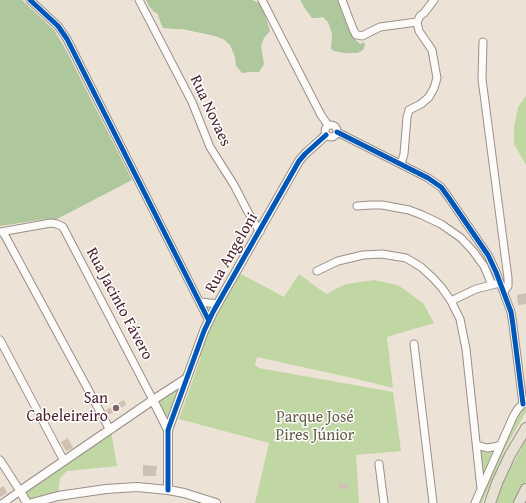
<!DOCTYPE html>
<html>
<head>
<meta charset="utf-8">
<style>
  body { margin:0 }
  canvas { display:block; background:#ece3d6 }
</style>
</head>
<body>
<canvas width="526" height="503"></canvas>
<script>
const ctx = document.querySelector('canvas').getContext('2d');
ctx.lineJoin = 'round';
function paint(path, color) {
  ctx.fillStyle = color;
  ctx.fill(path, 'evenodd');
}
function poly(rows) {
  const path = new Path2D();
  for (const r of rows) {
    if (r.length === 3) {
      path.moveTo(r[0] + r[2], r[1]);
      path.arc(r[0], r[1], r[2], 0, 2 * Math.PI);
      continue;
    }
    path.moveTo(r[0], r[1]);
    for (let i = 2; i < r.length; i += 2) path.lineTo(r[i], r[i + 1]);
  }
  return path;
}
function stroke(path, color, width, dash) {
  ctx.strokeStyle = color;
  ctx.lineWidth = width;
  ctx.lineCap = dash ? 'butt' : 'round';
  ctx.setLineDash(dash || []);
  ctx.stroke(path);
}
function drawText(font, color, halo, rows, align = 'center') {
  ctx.font = font + ' "Gentium Book Plus",serif';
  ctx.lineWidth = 3;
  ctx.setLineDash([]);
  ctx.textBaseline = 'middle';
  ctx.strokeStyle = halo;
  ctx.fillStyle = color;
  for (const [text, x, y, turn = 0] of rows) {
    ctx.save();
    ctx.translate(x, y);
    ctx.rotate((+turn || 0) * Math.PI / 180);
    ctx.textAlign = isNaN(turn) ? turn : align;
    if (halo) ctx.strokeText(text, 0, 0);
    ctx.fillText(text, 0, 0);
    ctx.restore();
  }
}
const green = poly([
  [526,96,526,165,514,144,514,127,518,107],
  [239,273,284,297,299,274,326,294,346,284,374,280,398,285,423,303,434,323,387,337,393,388,357,379,257,357,255,366,259,367,259,368,393,392,401,451,356,455,359,503,255,503,269,443,179,419,201,357,199,356,202,345,214,320,224,302],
  [184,382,168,426,155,400],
  [526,403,526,412,507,445,482,503,476,503,515,418],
  [111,431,117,466,67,471,60,478,58,495,30,503,22,492],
  [526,440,526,481,515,503,494,503,508,473],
  [479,448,493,450,481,484]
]);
const forest = poly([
  [0,0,22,0,54,30,66,50,132,180,57,219,46,219,0,226],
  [146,0,252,0,262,4,264,12,270,31,264,38,261,46,264,64,259,72,251,72,242,73,236,66,235,57,230,45,223,39,215,36,182,29,173,29,163,28,158,16,158,14,154,12,149,6],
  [300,0,340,0,350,24,355,39,360,44,364,42,365,45,363,50,358,53,344,53,334,51,331,49,332,34,328,22,323,17,317,18,312,18,306,10]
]);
const building = poly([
  [526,293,526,304,518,305,517,295],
  [124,400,126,405,108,415,106,410],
  [68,438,73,448,66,451,61,442],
  [143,465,157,466,156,476,143,476],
  [340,482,348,484,347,490,338,488],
  [4,486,7,493,0,497,0,488]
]);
const minor = poly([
  [30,0,58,26,67,39,209,321],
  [139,0,192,102,210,147,234,185,248,212,260,232],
  [262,0,321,115,328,125],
  [342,0,353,29,356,35,358,35,362,36,380,27,417,22],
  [483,42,482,79,508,278,508,286,506,289,503,290],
  [331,131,6],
  [337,132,428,178,441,187,449,198,488,255,496,272,511,312,513,325,523,404],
  [401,164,404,154,407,117,409,110,421,104,429,97,434,88,437,78,432,50,419,31,417,22,420,16,424,13,434,0],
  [357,206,371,205,382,205,409,210,422,215,441,224,461,238,473,251,484,266,492,285],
  [0,232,51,223,57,224,63,227,153,400],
  [3,232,110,430],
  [317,271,338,261,363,255,382,254,406,258,421,267,433,278,442,288,451,301,460,319,466,349,481,489],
  [451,301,476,289,496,284],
  [201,302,218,304],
  [0,340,64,461],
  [414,344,433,503],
  [477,445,487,448,493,447,500,445],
  [0,460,20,491,3,503],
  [379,464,384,503],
  [475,503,513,417,517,410,525,401]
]);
const tertiary = poly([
  [153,400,168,430],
  [168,490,168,430,204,331,213,312,299,161,305,154,326,135],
  [27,503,20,491,153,400,187,378],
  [32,503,58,496,106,489,137,487,168,490,184,493,216,503]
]);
const primary = poly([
  [490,503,497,483,510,455,526,428],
  [519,503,526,489]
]);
const cycleway = poly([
  [30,0,58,26,67,39,209,321],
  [337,132,428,178,441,187,449,198,488,255,496,272,511,312,513,325,523,404],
  [168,490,168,430,204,331,213,312,299,161,305,154,326,135]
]);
const markers = [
  [116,408,4,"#836467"]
];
const streetNames = [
  ["Rua Novaes",210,111,65],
  ["Rua Angeloni",232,253,-60],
  ["Rua Jacinto Fávero",119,304,62]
];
const poiNames = [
  ["San",108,399],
  ["Cabeleireiro",108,417]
];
const parkNames = [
  ["Parque José",315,418],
  ["Pires Júnior",315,436]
];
paint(green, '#c0d7a4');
paint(forest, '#afc79c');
paint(building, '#cfc1b1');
stroke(minor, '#9a8f8a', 9);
stroke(tertiary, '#9a8f8a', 10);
stroke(primary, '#9a8f8a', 12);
stroke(minor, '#fcfbf9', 7);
stroke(tertiary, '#fcfbf9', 8);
stroke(primary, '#e7e1d4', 10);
stroke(cycleway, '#0057b8', 5);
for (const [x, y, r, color] of markers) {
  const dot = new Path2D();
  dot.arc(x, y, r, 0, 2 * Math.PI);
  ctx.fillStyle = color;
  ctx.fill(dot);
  stroke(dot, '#fff', 1.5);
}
drawText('16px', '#4a1f2b', '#fff', streetNames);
drawText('16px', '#4a1f2b', '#fff', poiNames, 'right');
drawText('16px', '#675c47', '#fff', parkNames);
</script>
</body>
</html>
